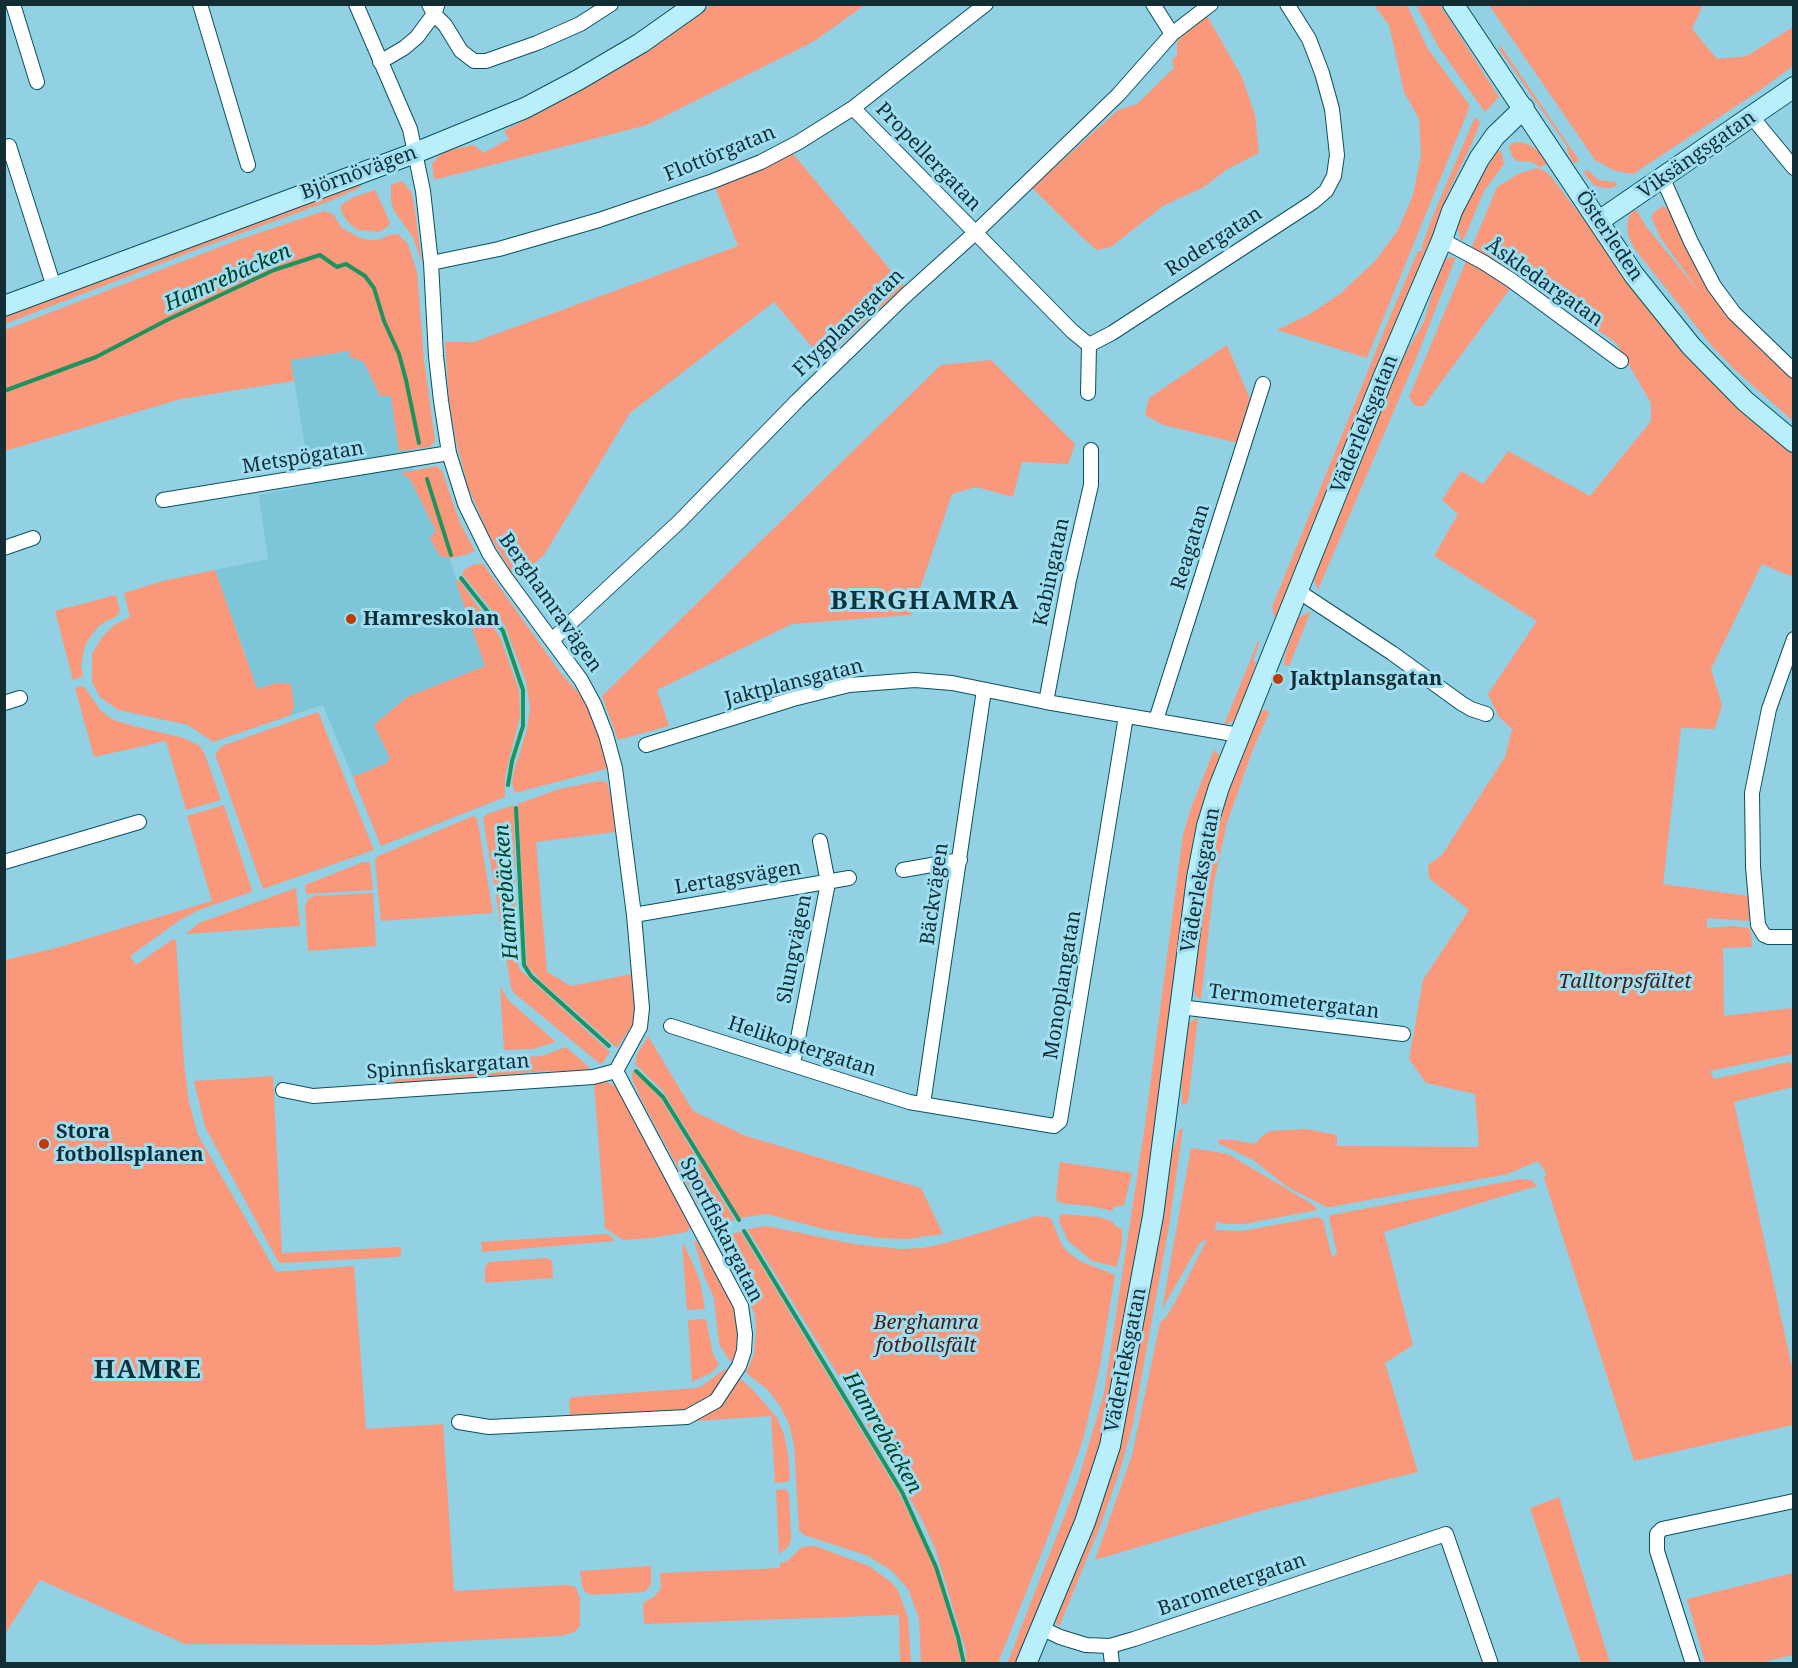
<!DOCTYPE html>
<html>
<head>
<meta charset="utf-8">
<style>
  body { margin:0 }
  #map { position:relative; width:1798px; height:1668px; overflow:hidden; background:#91d1e3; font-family:"Noto Serif",serif }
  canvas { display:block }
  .frame { position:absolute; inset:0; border:6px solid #122d34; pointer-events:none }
</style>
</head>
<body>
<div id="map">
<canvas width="1798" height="1668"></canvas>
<div class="frame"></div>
</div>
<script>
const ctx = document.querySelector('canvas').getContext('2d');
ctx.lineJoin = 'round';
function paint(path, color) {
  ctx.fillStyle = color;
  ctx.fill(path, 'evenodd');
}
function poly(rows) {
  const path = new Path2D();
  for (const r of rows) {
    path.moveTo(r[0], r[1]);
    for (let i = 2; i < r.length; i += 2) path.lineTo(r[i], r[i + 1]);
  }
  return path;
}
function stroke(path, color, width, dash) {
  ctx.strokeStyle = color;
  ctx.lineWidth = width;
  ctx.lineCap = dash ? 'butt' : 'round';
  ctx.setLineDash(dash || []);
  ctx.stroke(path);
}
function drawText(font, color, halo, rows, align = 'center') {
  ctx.font = font + ' "Noto Serif",serif';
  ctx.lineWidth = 6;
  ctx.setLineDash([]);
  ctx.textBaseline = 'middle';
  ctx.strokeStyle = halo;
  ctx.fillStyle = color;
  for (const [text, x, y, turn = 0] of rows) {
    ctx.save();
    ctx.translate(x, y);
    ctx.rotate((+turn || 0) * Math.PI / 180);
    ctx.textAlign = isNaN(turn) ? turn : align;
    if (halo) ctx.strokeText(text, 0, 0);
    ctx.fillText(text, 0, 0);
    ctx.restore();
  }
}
const built = poly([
  [393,345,414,471,450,560,485,666,508,759,505,776,505,797,381,846,323,705,261,725,246,656,215,570,268,559,259,495,311,485,291,360]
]);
const green = poly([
  [1530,4,1703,5,1692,29,1717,59,1747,56,1793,27,1793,66,1759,91,1633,174,1615,171,1595,160,1489,5,1523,5,1526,7],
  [711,5,865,5,813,42,647,125,434,180,432,164,443,151,474,145,483,153,509,139,504,131,622,67],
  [1374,5,1407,5,1428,49,1470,106,1367,358,1277,330,1310,314,1340,294,1375,261,1398,230,1413,195,1421,155,1419,119,1404,92,1389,25],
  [1416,5,1440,5,1499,97,1485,112,1439,48],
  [1207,16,1242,77,1255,115,1259,153,1226,170,1204,187,1163,206,1111,247,1097,250,1084,239,1032,188,1118,110,1137,104,1174,68,1172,60,1177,55,1177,42,1191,27],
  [1500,45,1579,160,1574,164,1568,153,1567,146,1499,49],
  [1475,117,1480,123,1472,143,1447,195,1427,252,1422,251,1426,253,1290,587,1278,614,1274,617,1272,607,1391,314,1418,251,1422,251,1422,245,1434,213],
  [1515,142,1525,143,1533,147,1540,153,1547,164,1540,167,1532,162,1517,161,1512,156,1509,146],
  [1501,150,1504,164,1484,191,1466,234,1462,241,1461,240,1457,227,1470,194,1497,152],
  [793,154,904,286,823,360,774,302,630,413,544,555,516,579,489,535,468,487,456,441,449,401,445,342,474,342,738,246,715,187],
  [1538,168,1548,173,1613,257,1756,422,1793,453,1793,577,1762,564,1711,669,1722,705,1715,729,1681,728,1663,884,1748,896,1749,921,1707,918,1707,928,1733,926,1749,928,1751,932,1752,947,1723,948,1724,1016,1793,1008,1793,1054,1710,1071,1714,1079,1789,1062,1793,1065,1793,1087,1734,1102,1793,1372,1793,1425,1634,1461,1544,1178,1546,1173,1538,1161,1508,1174,1331,1207,1326,1207,1286,1186,1253,1160,1218,1143,1219,1140,1233,1140,1255,1144,1261,1137,1270,1131,1306,1129,1337,1135,1337,1146,1479,1147,1475,1094,1426,1083,1409,1059,1423,980,1469,910,1429,878,1428,865,1442,855,1505,757,1512,729,1499,717,1488,694,1537,621,1434,556,1458,514,1442,500,1461,471,1483,484,1508,451,1590,496,1651,421,1651,403,1616,343,1520,275,1423,407,1414,405,1409,397,1497,187,1520,173],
  [1588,170,1598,180,1615,182,1617,185,1612,188,1603,188,1594,185,1583,172],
  [402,181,411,192,414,204,422,263,413,237,394,211,391,201,391,185],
  [360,183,361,187,357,189,330,201,209,245,5,324,5,316,35,303],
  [375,190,390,222,389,226,379,232,358,230,351,225,345,218,341,211,341,205,354,197],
  [1663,206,1675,213,1699,272,1793,376,1793,421,1734,369,1711,345,1634,248,1629,238,1627,226,1629,216,1634,210,1637,211,1645,225,1701,294,1660,237,1652,219,1653,213],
  [324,211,333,214,342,228,360,238,370,240,381,239,389,235,398,234,408,244,417,272,424,360,435,441,430,447,399,451,391,396,380,396,364,362,350,357,349,351,291,360,294,381,181,399,5,451,5,330,238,240],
  [1456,257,1418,354,1318,590,1313,578,1394,377,1408,349,1424,322,1441,262,1447,258],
  [1227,345,1250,399,1238,443,1163,425,1145,415,1149,398],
  [991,360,1075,444,1068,464,1022,462,1013,497,976,487,952,494,911,615,792,624,657,690,669,726,618,740,602,696,941,365],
  [437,466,442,471,460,523,475,551,465,555,451,558,440,556,431,541,431,536,436,531,410,479,401,473],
  [475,564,483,564,560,672,582,697,597,726,609,764,606,769,515,793,512,783,514,771,527,729,530,707,526,682,505,626,462,574,465,569],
  [215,570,257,689,276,683,291,684,294,706,291,715,213,742,188,725,118,710,100,697,92,682,92,654,102,637,114,625,130,617,124,593,163,581],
  [459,580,500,637,519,690,520,716,505,776,505,797,381,846,353,777,387,763,390,758,374,725,407,697,485,666,456,582],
  [116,595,120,611,116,617,106,621,98,627,91,636,85,645,81,666,83,676,73,680,55,611],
  [1311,611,1289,666,1284,665,1285,655,1298,618],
  [1258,641,1260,642,1253,660,1256,663,1244,701,1236,720,1224,725],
  [82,686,85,688,101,711,114,720,137,727,184,738,200,746,205,755,221,800,186,810,166,741,94,757,75,688],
  [1262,710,1267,710,1269,713,1252,752,1227,823,1214,882,1201,1000,1195,995,1193,986,1206,876,1219,814,1235,769,1258,714],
  [318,712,374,850,263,889,215,754,222,746],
  [1214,750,1219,755,1220,761,1206,796,1196,831,1153,1148,1107,1423,1094,1470,1019,1663,1007,1664,1078,1481,1104,1393,1145,1125,1183,835,1191,808],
  [599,781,607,782,613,807,615,832,536,842,547,972,571,986,632,974,634,998,634,1022,617,1048,542,982,527,966,518,804,559,789],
  [224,805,252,890,251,892,199,910,180,920,130,956,136,965,173,939,176,940,184,1064,189,1102,198,1135,276,1272,354,1266,366,1429,443,1424,454,1591,566,1585,576,1587,580,1599,580,1625,575,1632,561,1636,378,1645,185,1644,40,1580,5,1634,5,960,56,948,212,901,187,816],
  [514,805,516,954,519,969,610,1052,602,1064,599,1063,514,993,511,987,483,818,487,814],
  [473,816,477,818,493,913,381,921,375,860,378,856],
  [363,862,370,862,373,890,306,894,305,885],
  [296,888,300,926,186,934,199,923],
  [373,893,376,946,308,951,305,905,309,898,316,896],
  [500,986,508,1000,556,1042,533,1049,504,1050],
  [1198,1017,1188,1103,1182,1105,1181,1065,1186,1029,1190,1022],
  [648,1036,693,1111,746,1136,921,1188,943,1234,907,1239,879,1238,827,1230,767,1214,740,1218,663,1091,635,1064,637,1054],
  [566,1047,590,1068,584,1071,547,1071,397,1084,392,1079,390,1067,394,1066,542,1056],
  [632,1070,661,1099,735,1220,709,1225,644,1105,632,1079],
  [273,1076,282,1253,401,1247,401,1254,398,1257,279,1263,205,1127,194,1081],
  [607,1082,617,1087,689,1224,690,1228,687,1232,652,1238,623,1240,605,1228,594,1083],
  [1181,1129,1183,1129,1169,1226,1133,1424,1121,1467,1101,1524,1059,1627,1056,1623,1056,1615,1132,1378,1170,1161,1179,1130],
  [1191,1148,1228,1154,1312,1204,1318,1210,1243,1224,1225,1224,1216,1222,1215,1230,1242,1231,1318,1217,1323,1220,1332,1257,1337,1254,1329,1218,1331,1215,1520,1179,1531,1180,1537,1186,1384,1232,1413,1345,1385,1363,1418,1472,1260,1511,1095,1560,1132,1455,1160,1323,1167,1316,1180,1293,1207,1239,1200,1243,1162,1309],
  [1060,1162,1132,1173,1124,1205,1113,1207,1113,1211,1090,1206,1065,1204,1057,1201,1056,1197],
  [1061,1214,1099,1217,1113,1222,1115,1226,1122,1229,1122,1243,1117,1267,1092,1261,1068,1241,1059,1221],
  [1036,1216,1048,1217,1051,1219,1062,1245,1068,1252,1080,1261,1115,1275,1100,1366,1083,1440,1050,1532,998,1663,966,1663,966,1652,935,1548,920,1516,840,1378,747,1229,767,1226,854,1244,899,1249,923,1248,946,1243],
  [741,1232,899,1493,935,1568,957,1644,961,1663,921,1663,919,1619,908,1589,892,1571,868,1556,804,1535,799,1530,794,1445,789,1424,780,1406,767,1389,746,1373,754,1354,756,1331,755,1314,715,1237],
  [606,1234,611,1236,615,1241,482,1252,481,1242],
  [694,1241,697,1241,738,1316,738,1346,734,1360,730,1361,719,1344,714,1298,705,1278],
  [682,1244,685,1246,700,1281,705,1309,687,1310],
  [547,1258,552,1261,553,1278,485,1283,485,1267,489,1262],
  [706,1319,713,1354,719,1365,711,1373,692,1382,688,1320],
  [725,1369,728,1371,709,1401,687,1410,576,1417,570,1415,569,1400,572,1397,696,1388,702,1386],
  [738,1379,741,1379,755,1392,777,1418,784,1434,788,1454,790,1480,786,1482,775,1483,771,1416,695,1421],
  [786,1489,789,1495,791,1538,789,1546,779,1554,776,1490],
  [1559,1497,1610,1663,1581,1663,1530,1508],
  [815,1546,869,1566,891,1582,898,1590,908,1618,911,1663,900,1663,899,1615,644,1624,643,1603,655,1596,661,1588,660,1573,780,1568,780,1563,786,1562,802,1547],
  [651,1566,651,1585,644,1592,591,1595,584,1591,582,1585,580,1571],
  [1793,1573,1793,1655,1759,1663,1705,1663,1687,1599]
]);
const stream = poly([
  [4,391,96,357,167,320,274,270,320,255,337,267,346,264,365,276,374,288,384,321,399,354,406,380,419,443],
  [427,479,451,555],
  [461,578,503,631,523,690,523,726,512,761,508,785],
  [516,808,524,965,531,976,609,1046],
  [636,1071,663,1097,739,1220],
  [744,1231,902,1492,936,1567,958,1637,964,1664]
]);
const street = poly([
  [13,4,37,82],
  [200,4,248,165],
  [356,4,410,129,423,191,431,263,436,356,441,401,449,453,465,504,489,553,505,577,581,680,594,704,606,735,615,768,634,915,642,1008,640,1027,616,1071],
  [429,4,434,14,445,25,461,51,474,61,486,61,537,43,580,24,611,4],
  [1153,4,1172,34],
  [380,62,404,48,417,37,434,14,437,6],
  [853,108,1072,331,1089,345],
  [1752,117,1794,168],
  [4,148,9,146,54,287],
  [1663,179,1691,242,1714,286,1734,313,1794,371],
  [1442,240,1483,262,1511,280,1621,361],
  [431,263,499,249,599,220,713,181,761,162,799,142,853,108,986,4],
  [1089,345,1112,333,1313,202,1326,191,1334,176,1337,155,1332,109,1322,73,1309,39,1287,4],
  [1088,393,1089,345],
  [163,500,449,453],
  [4,548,33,538],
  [1298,591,1392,653,1461,703,1471,709,1486,714],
  [1794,639,1769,709,1752,793,1753,867,1758,925,1764,935,1769,937,1794,937],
  [552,640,679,522,797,401,905,296,975,233,1118,95,1172,34,1211,4],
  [1046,702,1069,580,1091,485,1091,450],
  [4,703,20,698],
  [1156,720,1263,384],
  [646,745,793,699,849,685,915,680,952,683,1046,702,1239,735],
  [4,862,139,822],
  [903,870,960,860],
  [634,915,849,878],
  [1180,1007,1403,1034],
  [671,1026,909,1102,1054,1126,1060,1121,1126,716],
  [793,1064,828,883,820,841],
  [283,1090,313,1096,593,1077,616,1071],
  [923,1104,984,690],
  [459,1422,489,1427,687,1417,716,1401,739,1366,744,1351,745,1334,741,1306,616,1071],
  [1041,1628,1060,1637,1086,1645,1110,1646,1134,1639,1446,1534,1491,1664],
  [1110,1646,1112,1664],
  [1693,1664,1657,1551,1657,1534,1662,1529,1794,1501]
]);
const secondary = poly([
  [1453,4,1634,275,1691,346,1745,401,1794,442],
  [1599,221,1794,87],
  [4,306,415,153,525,108,578,80,641,43,696,4],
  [1026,1664,1085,1522,1110,1446,1153,1216,1197,878,1207,826,1219,787,1383,378,1442,240,1452,211,1479,159,1495,136,1524,108]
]);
const markers = [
  [351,619,6,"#c03900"],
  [1278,679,6,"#c03900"],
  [44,1144,6,"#c03900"]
];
const streetNames = [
  ["Flottörgatan",720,154,-22],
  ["Viksängsgatan",1697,155,-35],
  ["Propellergatan",928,157,46],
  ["Björnövägen",359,173,-20],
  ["Österleden",1609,236,56],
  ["Rodergatan",1214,242,-33],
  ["Åskledargatan",1544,283,35],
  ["Flygplansgatan",849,323,-44],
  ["Väderleksgatan",1365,424,-68],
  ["Metspögatan",303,458,-9],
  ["Reagatan",1191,547,-73],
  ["Kabingatan",1052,572,-78],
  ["Berghamravägen",550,603,55],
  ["Jaktplansgatan",794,683,-14],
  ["Lertagsvägen",738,878,-9],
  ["Väderleksgatan",1201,880,-80],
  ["Bäckvägen",935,894,-82],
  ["Slungvägen",795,949,-79],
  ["Monoplangatan",1063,985,-81],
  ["Termometergatan",1294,1002,7],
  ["Helikoptergatan",802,1047,18],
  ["Spinnfiskargatan",448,1067,-4],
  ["Sportfiskargatan",721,1230,63],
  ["Väderleksgatan",1126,1360,-79],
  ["Barometergatan",1232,1585,-19]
];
const poiNames = [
  ["Hamreskolan",363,619],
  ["Jaktplansgatan",1290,679],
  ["Stora",56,1132],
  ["fotbollsplanen",56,1155]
];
const parkNames = [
  ["Talltorpsfältet",1625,982],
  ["Berghamra",926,1323],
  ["fotbollsfält",926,1346]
];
const waterNames = [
  ["Hamrebäcken",228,278,-24],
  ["Hamrebäcken",507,892,-94],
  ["Hamrebäcken",882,1433,60]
];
const districtNames = [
  ["BERGHAMRA",925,602],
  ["HAMRE",148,1371]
];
paint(built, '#7dc5d9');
paint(green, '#fa987b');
stroke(stream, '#1e935d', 4);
stroke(street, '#085161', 16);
stroke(secondary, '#085161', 22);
stroke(street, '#fff', 14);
stroke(secondary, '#b8effa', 20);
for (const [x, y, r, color] of markers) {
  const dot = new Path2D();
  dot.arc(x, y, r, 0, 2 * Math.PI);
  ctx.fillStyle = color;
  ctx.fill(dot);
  stroke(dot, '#9edef0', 2);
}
drawText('20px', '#122d34', '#9edef0', streetNames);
drawText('bold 20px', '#122d34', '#9edef0', poiNames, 'left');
drawText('italic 20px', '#4c1c0e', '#9edef0', parkNames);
drawText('italic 21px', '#014024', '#9edef0', waterNames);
ctx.letterSpacing = '1.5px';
drawText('bold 26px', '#0f313a', '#9edef0', districtNames);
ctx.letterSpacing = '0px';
</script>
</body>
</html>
